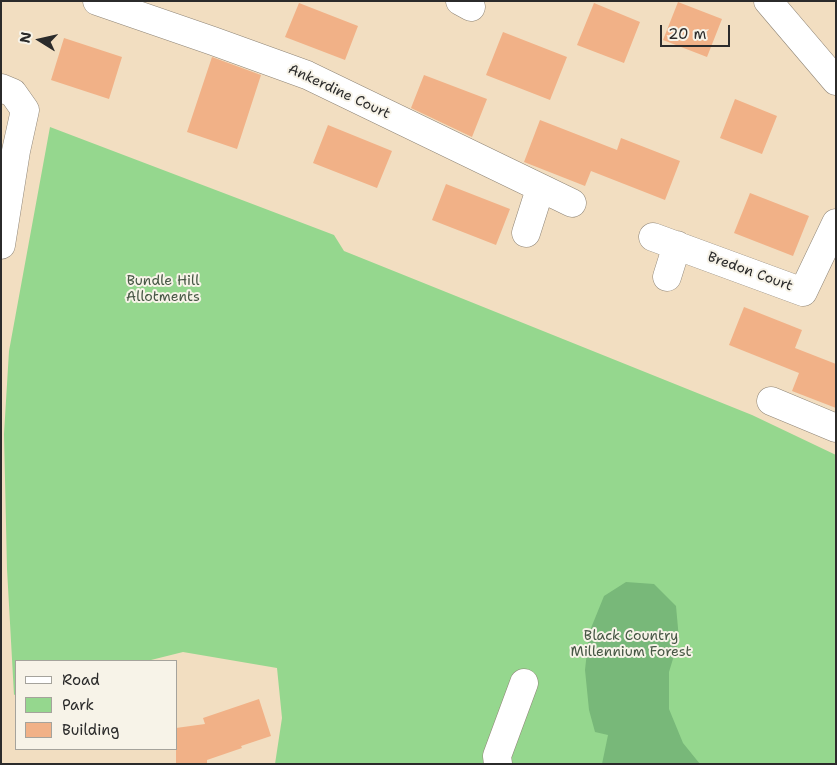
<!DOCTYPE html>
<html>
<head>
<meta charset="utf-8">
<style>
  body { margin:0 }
  #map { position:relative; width:837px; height:765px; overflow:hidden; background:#f2dec1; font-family:"Shantell Sans",sans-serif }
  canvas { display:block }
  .frame { position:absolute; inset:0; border:2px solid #2b2b2b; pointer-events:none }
  .legend { position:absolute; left:15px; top:660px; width:162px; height:90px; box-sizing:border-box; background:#f7f3e8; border:1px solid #a5a39c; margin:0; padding:6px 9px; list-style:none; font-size:15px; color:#2b2b2b }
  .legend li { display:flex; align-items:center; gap:10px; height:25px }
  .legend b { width:25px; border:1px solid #a5a39c }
  .north { position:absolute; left:15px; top:15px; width:50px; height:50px; -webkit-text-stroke:4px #f7f3e8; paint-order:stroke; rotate:280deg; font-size:14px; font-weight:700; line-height:20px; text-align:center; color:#2b2b2b }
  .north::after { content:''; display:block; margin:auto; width:18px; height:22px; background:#2b2b2b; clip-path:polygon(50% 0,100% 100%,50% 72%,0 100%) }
  .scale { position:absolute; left:660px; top:25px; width:70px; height:22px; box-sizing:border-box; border:2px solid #2b2b2b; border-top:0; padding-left:6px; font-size:15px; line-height:18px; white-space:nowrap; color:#2b2b2b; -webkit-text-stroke:4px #f7f3e8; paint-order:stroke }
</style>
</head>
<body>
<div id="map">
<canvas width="837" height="765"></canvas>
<div class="frame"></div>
<ul class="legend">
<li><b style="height:6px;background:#fff"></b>Road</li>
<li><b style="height:14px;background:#95d78e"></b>Park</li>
<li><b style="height:14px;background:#f1b187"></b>Building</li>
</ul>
<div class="north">N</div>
<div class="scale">20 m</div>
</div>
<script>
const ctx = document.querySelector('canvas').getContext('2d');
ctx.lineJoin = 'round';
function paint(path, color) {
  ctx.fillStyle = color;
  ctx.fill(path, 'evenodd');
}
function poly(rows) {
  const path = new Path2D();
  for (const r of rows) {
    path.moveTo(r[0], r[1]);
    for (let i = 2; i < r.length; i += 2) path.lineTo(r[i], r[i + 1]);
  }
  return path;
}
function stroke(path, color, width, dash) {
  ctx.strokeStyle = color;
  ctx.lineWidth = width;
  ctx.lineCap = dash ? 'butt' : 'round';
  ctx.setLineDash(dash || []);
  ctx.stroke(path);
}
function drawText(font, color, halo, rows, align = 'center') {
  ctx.font = font + ' "Shantell Sans",sans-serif';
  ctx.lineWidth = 4;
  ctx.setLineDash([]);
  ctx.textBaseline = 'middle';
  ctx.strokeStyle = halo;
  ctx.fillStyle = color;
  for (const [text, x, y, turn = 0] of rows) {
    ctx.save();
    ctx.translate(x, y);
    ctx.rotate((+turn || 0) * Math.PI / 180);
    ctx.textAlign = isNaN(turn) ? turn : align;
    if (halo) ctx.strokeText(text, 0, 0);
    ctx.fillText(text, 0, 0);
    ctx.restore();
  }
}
const green = poly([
  [50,127,334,235,344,251,752,415,836,455,836,764,275,764,282,718,277,668,183,652,147,661,16,661,16,694,14,695,7,569,4,434,9,351]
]);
const forest = poly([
  [626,582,654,584,676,606,679,639,669,672,669,709,683,743,700,764,602,764,608,735,595,732,589,710,585,670,589,633,604,596]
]);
const building = poly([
  [678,2,722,19,707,57,663,40],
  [299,3,358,26,345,60,285,37],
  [594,3,640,22,624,63,577,45],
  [503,32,567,57,550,100,486,75],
  [64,38,122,57,109,99,51,80],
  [212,57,261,75,237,149,187,132],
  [424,75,487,99,472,137,411,108],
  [735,99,777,116,762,154,720,138],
  [540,120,617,150,621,138,680,161,665,200,591,171,585,186,524,162],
  [328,125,392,151,377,188,313,163],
  [446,184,510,209,496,245,432,220],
  [750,193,809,216,793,256,734,233],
  [744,307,802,330,795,348,836,364,836,408,792,391,799,373,729,345],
  [259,699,271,736,241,746,242,748,207,760,207,764,176,764,176,728,205,724,203,718]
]);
const minor = poly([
  [97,1,213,41,307,75,572,203],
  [460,1,471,7],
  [768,1,836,81],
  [1,88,13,93,25,110,16,151,1,245],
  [526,233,540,189],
  [653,237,803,292,836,223],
  [667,277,677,245],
  [771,401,836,428],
  [498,764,497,756,524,683]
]);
const streetNames = [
  ["Ankerdine Court",339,92,25],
  ["Bredon Court",750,272,20]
];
const parkNames = [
  ["Bundle Hill",163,281],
  ["Allotments",163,297],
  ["Black Country",631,636],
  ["Millennium Forest",631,652]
];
paint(green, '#95d78e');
paint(forest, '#78b879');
paint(building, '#f1b187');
stroke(minor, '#8e8476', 29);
stroke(minor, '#fff', 28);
drawText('14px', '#2b2b2b', '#f7f3e8', streetNames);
drawText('14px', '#465644', '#f7f3e8', parkNames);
</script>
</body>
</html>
